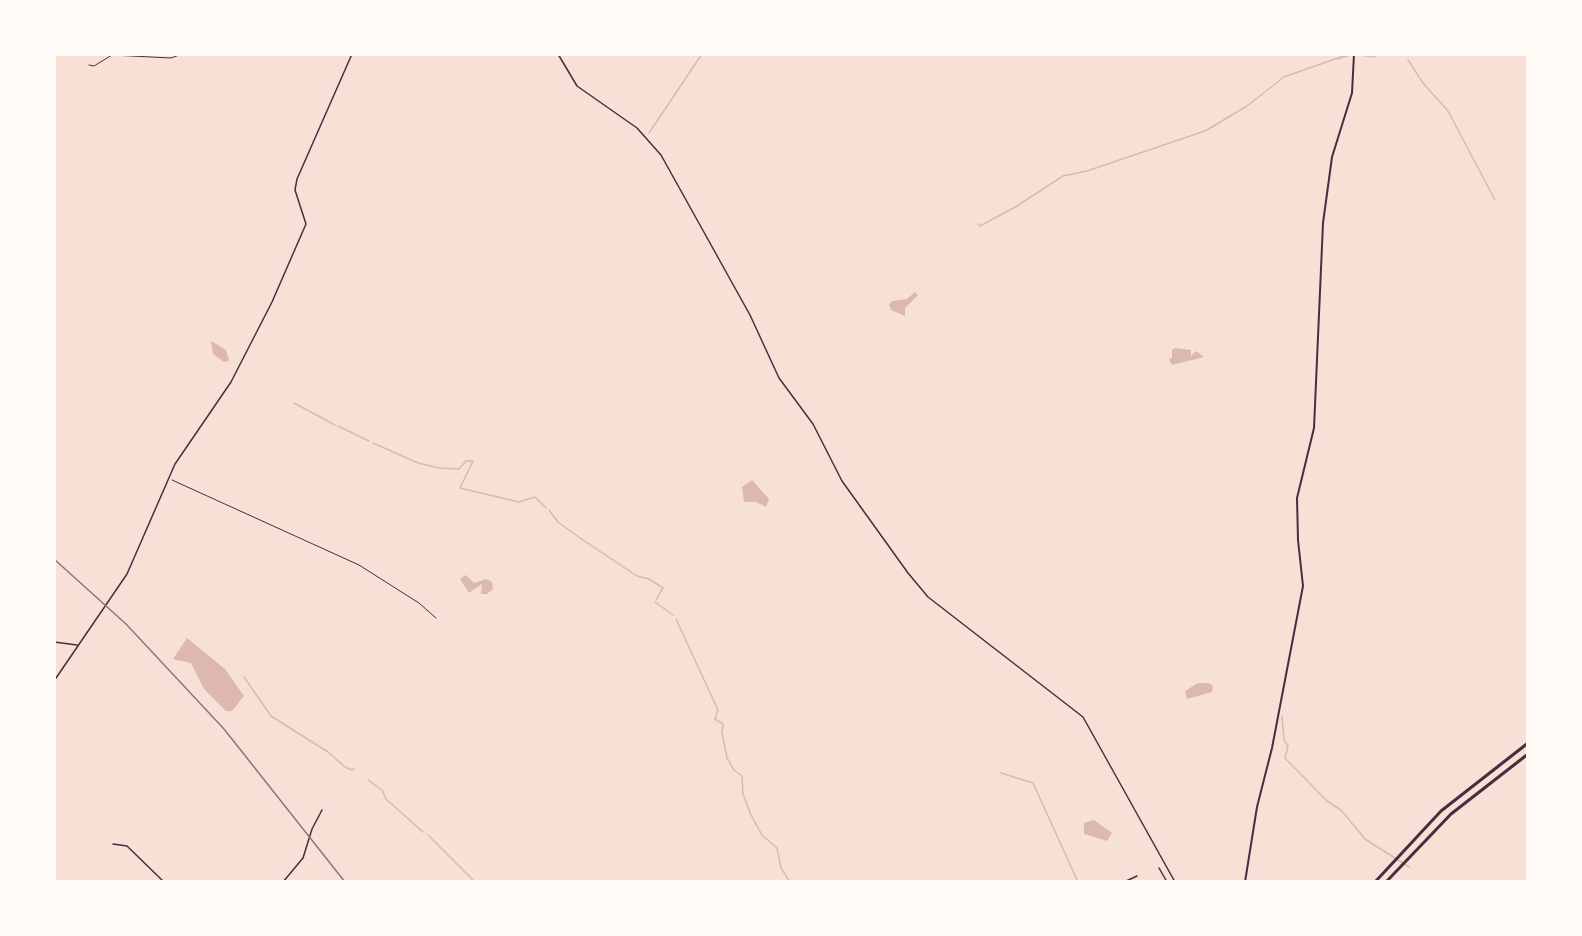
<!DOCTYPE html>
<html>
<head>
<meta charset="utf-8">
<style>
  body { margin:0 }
  #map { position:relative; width:1582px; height:936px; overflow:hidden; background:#f7e1d7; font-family:Merriweather,serif }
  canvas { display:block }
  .frame { position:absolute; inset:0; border:56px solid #fffaf5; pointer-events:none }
</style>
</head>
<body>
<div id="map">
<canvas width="1582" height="936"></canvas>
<div class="frame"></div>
</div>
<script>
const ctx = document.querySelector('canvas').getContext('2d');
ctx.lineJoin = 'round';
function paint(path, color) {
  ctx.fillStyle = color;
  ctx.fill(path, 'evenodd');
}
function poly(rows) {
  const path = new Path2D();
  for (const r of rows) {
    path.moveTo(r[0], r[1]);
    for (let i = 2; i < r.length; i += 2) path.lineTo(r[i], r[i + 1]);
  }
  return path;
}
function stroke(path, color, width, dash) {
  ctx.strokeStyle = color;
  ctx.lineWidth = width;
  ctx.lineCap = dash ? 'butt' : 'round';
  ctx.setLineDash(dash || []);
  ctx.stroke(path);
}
const water = poly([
  [915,292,918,295,905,308,905,316,891,310,889,305,892,301,907,299],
  [211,341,226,350,229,361,224,362,213,354],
  [1175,348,1191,350,1191,356,1196,351,1204,357,1172,365,1169,359,1172,358,1172,350],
  [752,480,769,499,766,507,756,502,744,502,742,487],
  [466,575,474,583,486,579,492,582,493,589,487,594,481,594,482,584,469,593,460,579],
  [187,638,225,669,244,696,232,711,226,711,204,689,191,663,173,659],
  [1198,683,1209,683,1213,686,1212,692,1187,699,1185,691],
  [1094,820,1112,833,1107,841,1084,834,1084,823]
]);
const stream = poly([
  [1359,55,1375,57],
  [1375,56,1376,54],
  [1337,59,1351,55],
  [1408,60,1423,83,1448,111,1495,200],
  [649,133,702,54],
  [978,224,980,226,1017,206,1063,176,1087,171,1205,131,1247,106,1284,77,1349,54],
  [294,403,335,425],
  [338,426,369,441],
  [373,443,418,463,439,468,459,469,466,461,473,461,460,488,519,502,535,497,546,508],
  [549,510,558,522,580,538,637,576,649,579,663,588,656,600],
  [655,602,673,615],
  [676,619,718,710,715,719,723,724,722,732,727,758,734,770,742,776,743,794,751,815,762,835,777,848,781,868,790,882],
  [244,677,271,716,328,752,345,767,352,770,355,768],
  [1282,716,1284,740,1288,746,1285,758,1327,801,1341,810,1365,839,1409,867],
  [1001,773,1033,783,1078,882],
  [368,780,382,790,386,799,423,832],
  [428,835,475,882]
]);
const path = poly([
  [89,65,94,66,112,55,171,58,182,54],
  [172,480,359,565,419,603,436,618]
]);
const minor = poly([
  [113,844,127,846,164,882],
  [1159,868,1167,882],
  [283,882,303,858,312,829,322,810],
  [1124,882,1137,876]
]);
const tertiary = poly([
  [558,54,577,86,637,128,661,155,750,315,779,378,813,424,842,481,908,573,928,597,1083,717,1175,882],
  [54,642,77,645],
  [54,681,127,574,175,464,231,382,272,302,306,224,295,190,297,179,352,54]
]);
const secondary = poly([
  [1245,882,1257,807,1272,748,1303,586,1298,540,1297,498,1314,428,1323,223,1332,157,1352,93,1354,54]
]);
const trunk = poly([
  [1375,882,1441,811,1528,743],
  [1386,882,1451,814,1528,754]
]);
const rail = poly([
  [54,559,126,624,224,729,345,882]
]);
paint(water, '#dcb8b0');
stroke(stream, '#dcb8b0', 1.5);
stroke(path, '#4a2c40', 1);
stroke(minor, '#4a2c40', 1.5);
stroke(tertiary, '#4a2c40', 1.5);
stroke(secondary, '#4a2c40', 2);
stroke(trunk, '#4a2c40', 3);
stroke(rail, '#8f747c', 1.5);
</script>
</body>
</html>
